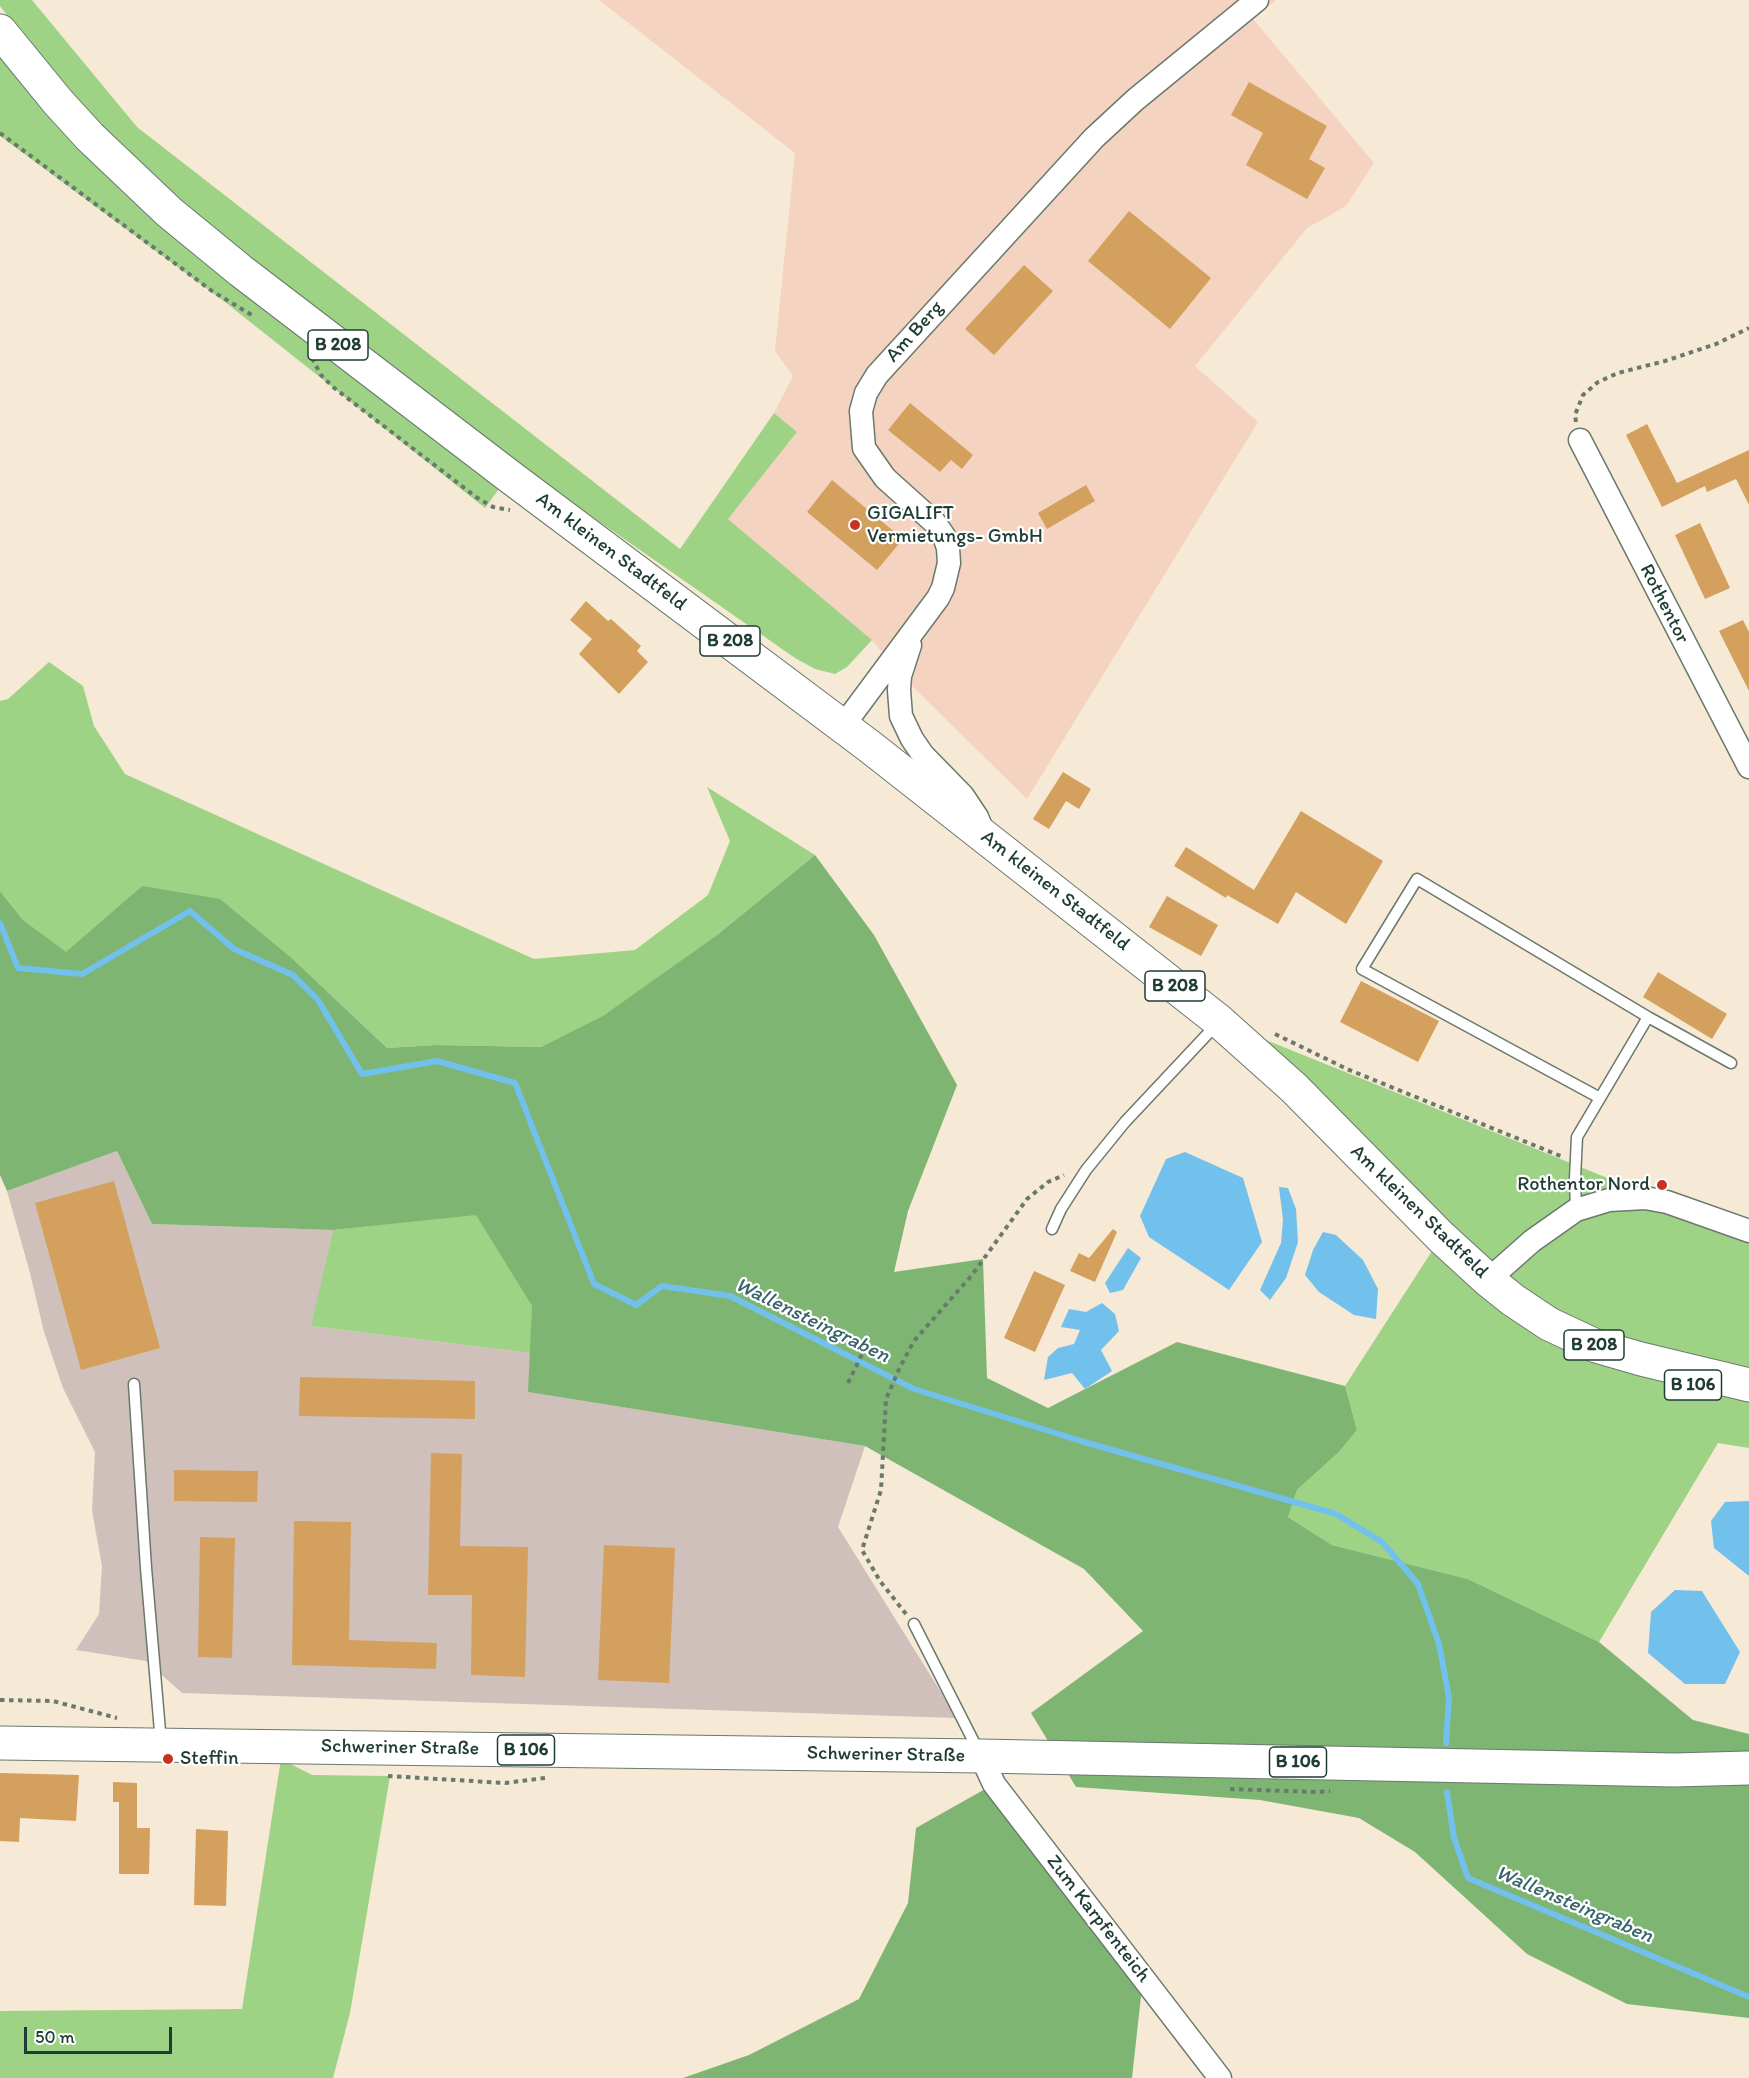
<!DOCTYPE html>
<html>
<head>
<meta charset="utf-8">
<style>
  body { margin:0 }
  #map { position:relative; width:1749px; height:2078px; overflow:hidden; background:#f6e9d5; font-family:Itim,sans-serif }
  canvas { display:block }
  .scale { position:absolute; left:24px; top:2027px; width:148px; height:27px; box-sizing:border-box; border:3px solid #1f3d34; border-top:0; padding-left:8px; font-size:18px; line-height:21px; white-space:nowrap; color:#1f3d34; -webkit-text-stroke:4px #fff; paint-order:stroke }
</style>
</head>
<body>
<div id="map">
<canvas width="1749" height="2078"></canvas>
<div class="scale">50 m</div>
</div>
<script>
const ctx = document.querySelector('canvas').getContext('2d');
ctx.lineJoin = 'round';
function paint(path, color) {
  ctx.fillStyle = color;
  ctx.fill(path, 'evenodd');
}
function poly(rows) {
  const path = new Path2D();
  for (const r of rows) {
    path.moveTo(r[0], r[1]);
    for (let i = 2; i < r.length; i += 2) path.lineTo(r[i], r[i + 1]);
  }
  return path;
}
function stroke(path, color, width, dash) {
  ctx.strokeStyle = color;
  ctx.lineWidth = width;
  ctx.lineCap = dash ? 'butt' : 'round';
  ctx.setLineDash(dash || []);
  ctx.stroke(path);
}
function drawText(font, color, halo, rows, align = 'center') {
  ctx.font = font + ' Itim,sans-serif';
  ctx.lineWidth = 4.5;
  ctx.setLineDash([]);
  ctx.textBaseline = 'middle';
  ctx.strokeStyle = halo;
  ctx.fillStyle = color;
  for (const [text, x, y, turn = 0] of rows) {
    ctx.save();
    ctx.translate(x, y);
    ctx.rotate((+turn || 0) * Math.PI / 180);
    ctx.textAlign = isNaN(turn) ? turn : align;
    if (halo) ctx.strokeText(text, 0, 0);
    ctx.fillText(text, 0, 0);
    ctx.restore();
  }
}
const built = poly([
  [599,0,1276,0,1253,19,1374,163,1346,206,1307,228,1195,366,1258,422,1027,799,912,686,872,640,728,519,797,432,774,413,793,376,775,351,795,153]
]);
const industrial = poly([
  [117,1151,152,1224,333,1230,312,1326,531,1353,529,1392,865,1446,838,1527,957,1718,182,1693,146,1661,76,1650,99,1614,102,1566,92,1511,95,1452,63,1388,44,1332,30,1273,7,1191]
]);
const green = poly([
  [0,0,32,0,137,127,680,549,774,413,797,432,728,519,872,640,847,667,835,674,815,669,795,658,564,497,238,251,129,155,44,63,0,6],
  [0,43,504,482,485,508,225,302,0,136],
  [49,662,83,686,94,726,125,774,534,959,635,950,708,895,730,841,707,787,815,855,717,935,603,1017,541,1047,436,1045,387,1048,295,961,142,886,66,953,23,920,0,891,0,701,8,699],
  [1219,1021,1667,1202,1749,1231,1749,1448,1718,1443,1599,1642,1468,1579,1332,1545,1288,1517,1297,1490,1339,1452,1357,1430,1345,1386,1441,1237],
  [477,1214,532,1306,531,1353,311,1326,333,1230],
  [281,1759,312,1775,390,1776,350,2013,333,2078,0,2078,0,2011,242,2009]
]);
const forest = poly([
  [815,855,874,935,957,1085,908,1211,894,1272,983,1259,987,1378,1048,1408,1177,1342,1345,1386,1357,1430,1339,1452,1297,1490,1288,1517,1332,1545,1468,1579,1599,1642,1693,1720,1749,1734,1749,2018,1627,2004,1527,1954,1415,1852,1359,1818,1260,1800,1076,1787,1031,1713,1143,1631,1084,1569,865,1446,528,1392,532,1306,476,1215,333,1230,152,1224,117,1151,7,1191,0,1175,0,891,23,920,66,952,142,886,220,899,295,961,387,1048,436,1045,541,1047,603,1016,717,935],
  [994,1784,1143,1978,1132,2078,683,2078,749,2055,859,1999,908,1903,916,1828]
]);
const water = poly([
  [1185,1152,1243,1178,1262,1242,1229,1290,1149,1237,1140,1216,1166,1159],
  [1279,1187,1288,1188,1296,1209,1298,1242,1286,1278,1270,1300,1260,1290,1281,1243,1283,1220],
  [1323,1232,1336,1235,1363,1260,1378,1289,1376,1319,1354,1315,1319,1292,1305,1275,1313,1250],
  [1128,1248,1141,1258,1123,1290,1110,1293,1105,1283],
  [1102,1303,1115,1314,1119,1331,1101,1350,1112,1371,1085,1389,1072,1373,1044,1380,1048,1357,1058,1348,1074,1344,1080,1330,1061,1327,1069,1309,1086,1312],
  [1749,1501,1749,1576,1714,1548,1711,1521,1725,1502],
  [1675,1590,1702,1591,1740,1652,1725,1684,1685,1684,1648,1653,1651,1612]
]);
const stream = poly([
  [0,923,18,968,82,974,190,911,234,949,293,975,318,1000,362,1074,437,1061,515,1083,594,1284,636,1305,662,1286,730,1296,914,1389,1081,1441,1336,1514,1382,1542,1418,1584,1439,1644,1449,1698,1446,1743],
  [1447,1792,1454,1838,1468,1878,1749,1997]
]);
const building = poly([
  [1249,82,1327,126,1309,159,1325,168,1307,199,1246,165,1263,133,1231,115],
  [1129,211,1211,278,1170,329,1088,261],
  [1024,265,1053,291,994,355,965,329],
  [910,403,973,455,962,469,951,460,940,472,888,430],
  [1647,424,1677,483,1749,450,1749,505,1736,479,1707,492,1705,486,1662,507,1626,435],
  [832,480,903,539,877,570,807,512],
  [1086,485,1095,501,1047,529,1038,513],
  [1700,523,1730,588,1705,599,1675,535],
  [586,601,608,621,611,619,641,646,637,651,648,662,619,694,579,654,592,639,570,620],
  [1743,620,1749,632,1749,691,1719,631],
  [1063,772,1091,789,1079,809,1066,801,1049,829,1033,819],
  [1301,811,1383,861,1346,924,1296,892,1278,924,1227,895,1226,898,1174,866,1186,847,1254,890],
  [1167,896,1218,925,1201,956,1149,927],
  [1658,972,1727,1014,1712,1039,1643,997],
  [1361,981,1439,1021,1418,1062,1340,1022],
  [114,1181,160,1348,81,1370,35,1203],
  [1113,1229,1117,1232,1095,1282,1070,1271,1079,1253,1089,1258],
  [1034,1271,1065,1285,1035,1352,1004,1338],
  [300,1377,475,1381,475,1419,299,1416],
  [431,1453,462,1454,460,1546,528,1547,525,1677,471,1675,472,1595,428,1595],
  [174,1470,258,1471,257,1502,174,1501],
  [294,1521,351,1522,349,1640,437,1643,436,1669,292,1665],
  [200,1537,235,1538,232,1658,198,1657],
  [604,1545,675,1548,669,1683,598,1680],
  [0,1773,79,1775,76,1821,20,1818,19,1842,0,1841],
  [113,1782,137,1783,137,1828,150,1828,149,1874,119,1874,119,1802,113,1802],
  [196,1829,228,1831,226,1906,194,1905]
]);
const path = poly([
  [0,133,212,291,255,317],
  [312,358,321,375,333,387,476,497,493,507,510,510],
  [1576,422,1575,415,1583,395,1598,382,1618,373,1665,361,1716,344,1749,328],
  [1275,1034,1347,1069,1563,1157],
  [848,1383,864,1350],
  [906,1614,880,1581,862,1550,881,1490,886,1399,900,1367,914,1341,972,1275,1027,1199,1048,1182,1064,1175],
  [0,1700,53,1701,117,1718],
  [388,1776,505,1783,545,1778],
  [1230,1789,1316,1792,1330,1791]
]);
const lane = poly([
  [1600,1098,1362,969,1417,879,1648,1017],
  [1576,1210,1575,1178,1577,1137,1648,1017,1731,1063],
  [1052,1229,1061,1209,1086,1170,1125,1122,1216,1025],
  [134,1384,146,1568,161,1743],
  [914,1624,978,1750]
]);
const street = poly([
  [1580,440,1749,767],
  [910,645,900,676,899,690,901,716,912,739,923,755,963,796,977,817,982,829],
  [843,726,938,598,943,588,949,563,948,548,944,536,935,523,885,478,864,448,861,411,866,393,877,375,1094,138,1135,100,1257,0],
  [1488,1280,1532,1241,1576,1210,1609,1200,1645,1198,1667,1202,1749,1231],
  [981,1756,994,1784,1220,2078]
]);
const primary = poly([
  [0,31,58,102,90,137,169,212,241,271,509,476,869,746,1219,1021,1294,1088,1441,1237,1488,1280,1513,1300,1549,1324,1596,1346,1641,1359,1749,1385],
  [0,1743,981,1756,1674,1770,1749,1768]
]);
const markers = [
  [855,525,6,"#c8321e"],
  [1662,1185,6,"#c8321e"],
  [168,1759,6,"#c8321e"]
];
const shields = [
  [338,345,60],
  [730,641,60],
  [1175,986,60],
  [1594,1345,60],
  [1693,1385,57],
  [526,1750,57],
  [1298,1762,57]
];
const shieldNames = [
  ["B 208",338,345],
  ["B 208",730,641],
  ["B 208",1175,986],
  ["B 208",1594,1345],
  ["B 106",1693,1385],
  ["B 106",526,1750],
  ["B 106",1298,1762]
];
const streetNames = [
  ["Am Berg",915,332,-48],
  ["Am kleinen Stadtfeld",611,552,37],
  ["Rothentor",1664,604,63],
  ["Am kleinen Stadtfeld",1055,891,38],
  ["Am kleinen Stadtfeld",1419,1212,44],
  ["Schweriner Straße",400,1748,1],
  ["Schweriner Straße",886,1755,1],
  ["Zum Karpfenteich",1098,1919,52]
];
const poiNames = [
  ["GIGALIFT",867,514],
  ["Vermietungs- GmbH",867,537],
  ["Rothentor Nord",1650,1185,"right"],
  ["Steffin",180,1759]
];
const waterNames = [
  ["Wallensteingraben",812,1321,26],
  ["Wallensteingraben",1574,1905,23]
];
paint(built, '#f4d3c1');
paint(industrial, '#d0c0bc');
paint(green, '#9ed385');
paint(forest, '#7eb572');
paint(water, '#72c0ec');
stroke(stream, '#72c0ec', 6);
paint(building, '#d4a05e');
stroke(lane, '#6a796c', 13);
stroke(street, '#6a796c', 25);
stroke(primary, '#6a796c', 35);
stroke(path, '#6a796c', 4, [4.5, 4.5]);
stroke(lane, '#fff', 10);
stroke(street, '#fff', 22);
stroke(primary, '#fff', 33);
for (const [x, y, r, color] of markers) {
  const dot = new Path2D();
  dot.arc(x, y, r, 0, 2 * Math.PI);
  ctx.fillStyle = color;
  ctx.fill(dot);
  stroke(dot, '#fff', 2);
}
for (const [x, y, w] of shields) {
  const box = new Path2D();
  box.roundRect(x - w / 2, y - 15, w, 30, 4.5);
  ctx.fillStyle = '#fff';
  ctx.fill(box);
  stroke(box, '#1f3d34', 1.5);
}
drawText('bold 18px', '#1f3d34', null, shieldNames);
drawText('20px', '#1f3d34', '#fff', streetNames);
drawText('20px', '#1f3d34', '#fff', poiNames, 'left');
drawText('italic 21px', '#38646b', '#fff', waterNames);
</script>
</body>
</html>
